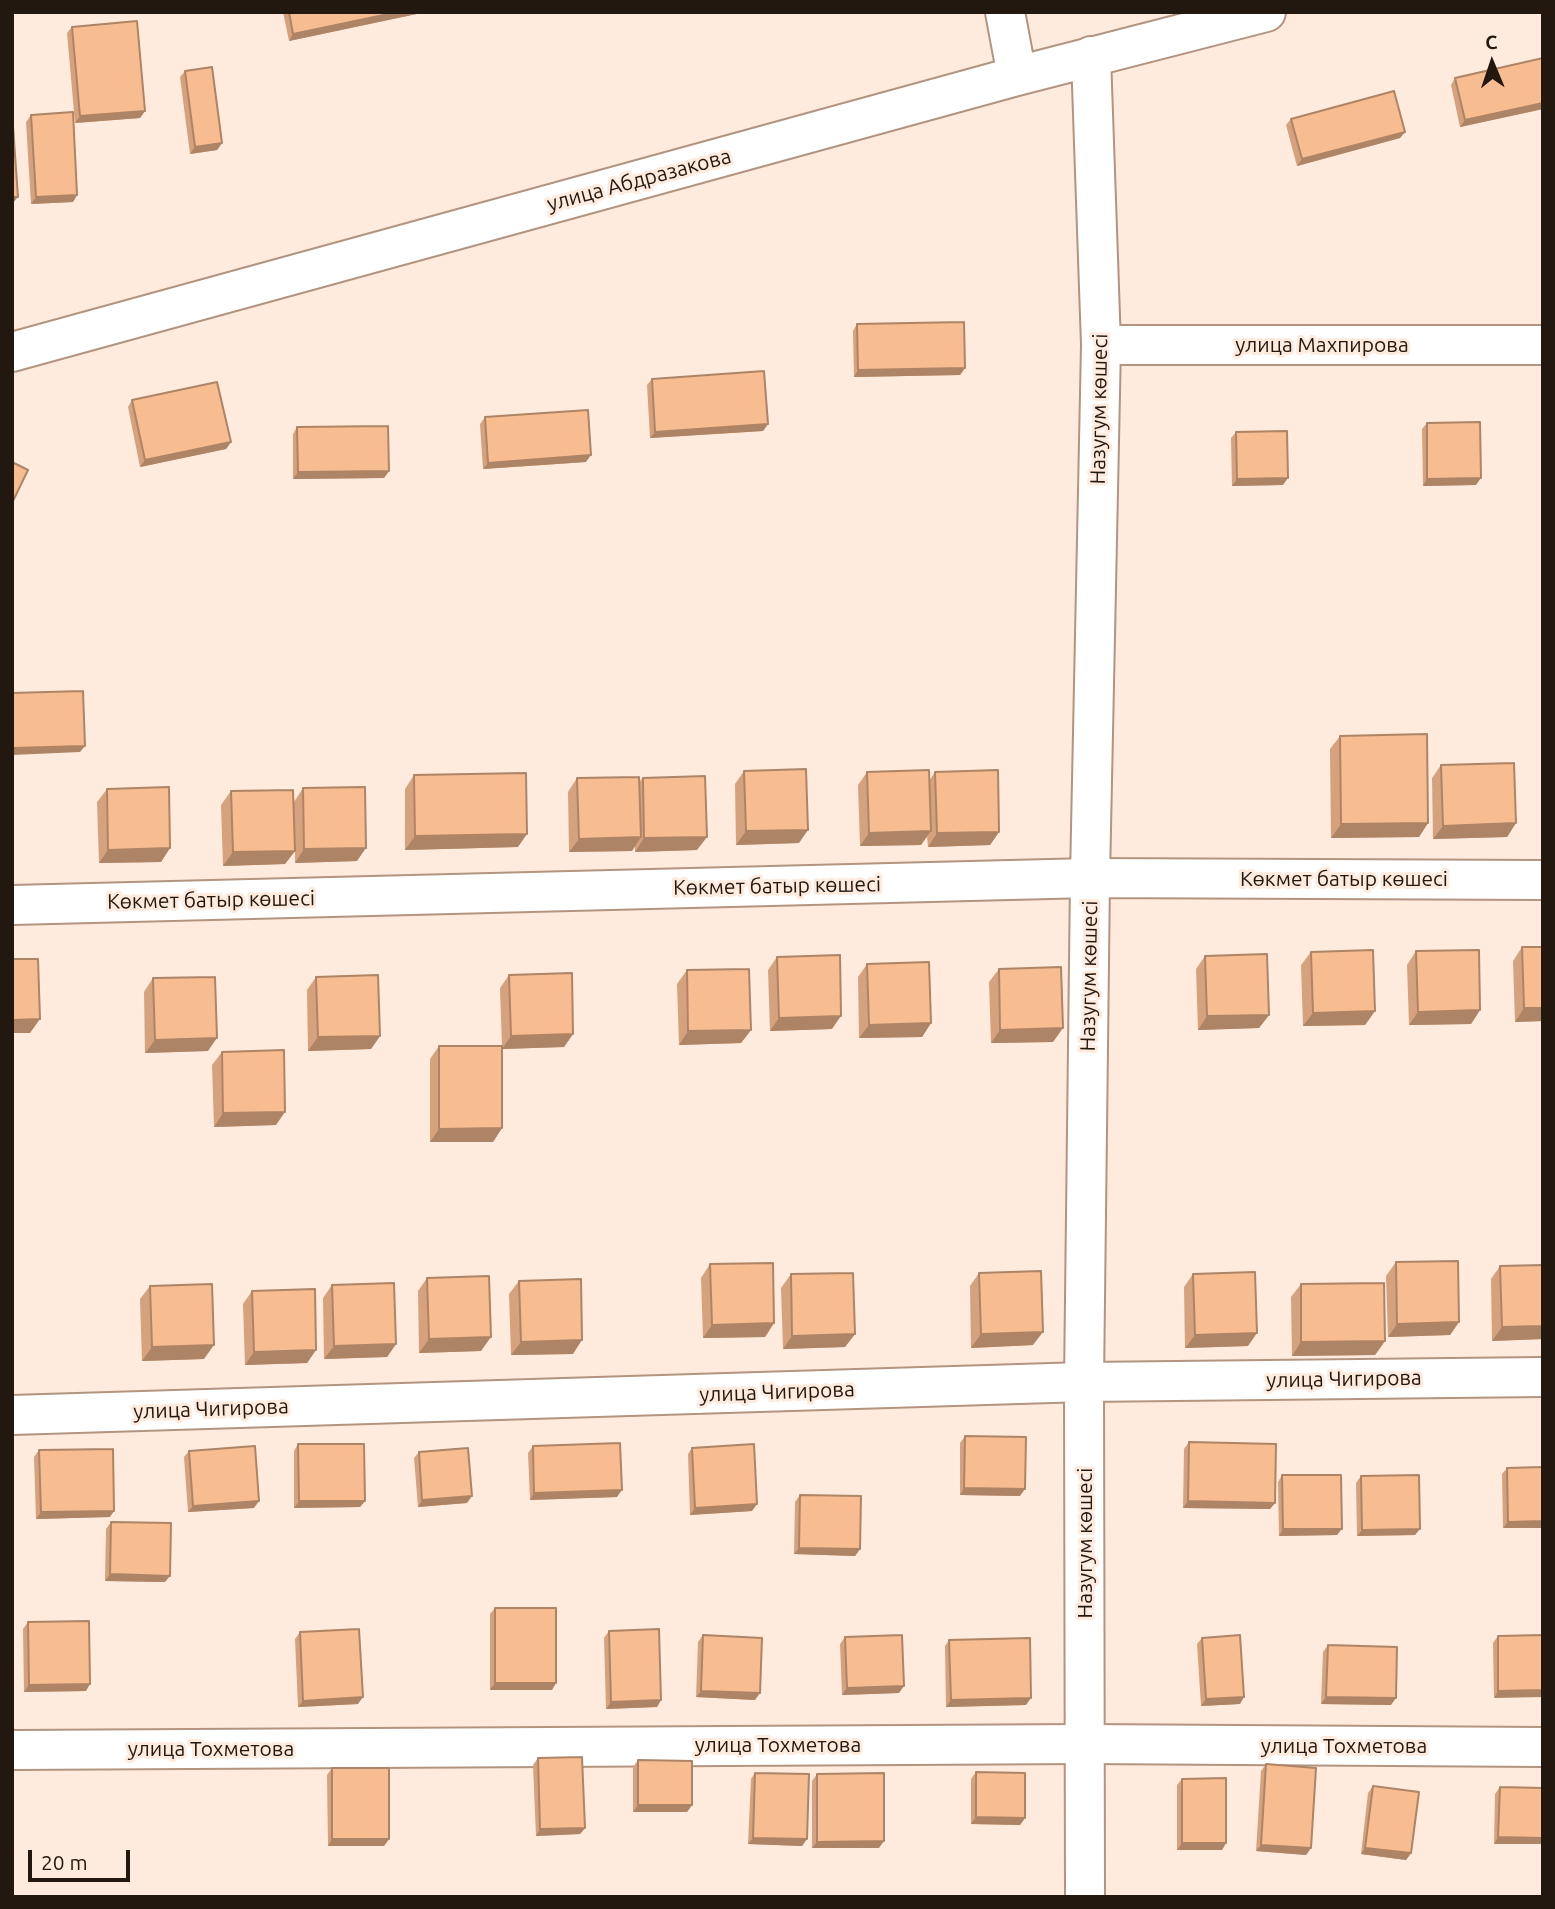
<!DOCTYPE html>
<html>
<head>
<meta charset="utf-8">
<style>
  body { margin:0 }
  #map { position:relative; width:1555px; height:1909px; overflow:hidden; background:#feebdd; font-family:Ubuntu,sans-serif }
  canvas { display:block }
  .frame { position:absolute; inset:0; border:14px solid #231810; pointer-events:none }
  .north { position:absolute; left:1457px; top:28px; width:70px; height:70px; -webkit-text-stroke:5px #feebdd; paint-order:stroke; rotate:358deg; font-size:19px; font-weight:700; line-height:28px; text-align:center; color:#231810 }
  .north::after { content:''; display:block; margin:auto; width:24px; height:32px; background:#231810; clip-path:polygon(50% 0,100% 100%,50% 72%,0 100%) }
  .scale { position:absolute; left:28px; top:1850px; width:102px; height:32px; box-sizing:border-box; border:4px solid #231810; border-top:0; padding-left:9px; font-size:21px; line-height:24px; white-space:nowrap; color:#231810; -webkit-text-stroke:5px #feebdd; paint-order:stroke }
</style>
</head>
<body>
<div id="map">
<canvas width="1555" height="1909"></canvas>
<div class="frame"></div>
<div class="north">С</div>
<div class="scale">20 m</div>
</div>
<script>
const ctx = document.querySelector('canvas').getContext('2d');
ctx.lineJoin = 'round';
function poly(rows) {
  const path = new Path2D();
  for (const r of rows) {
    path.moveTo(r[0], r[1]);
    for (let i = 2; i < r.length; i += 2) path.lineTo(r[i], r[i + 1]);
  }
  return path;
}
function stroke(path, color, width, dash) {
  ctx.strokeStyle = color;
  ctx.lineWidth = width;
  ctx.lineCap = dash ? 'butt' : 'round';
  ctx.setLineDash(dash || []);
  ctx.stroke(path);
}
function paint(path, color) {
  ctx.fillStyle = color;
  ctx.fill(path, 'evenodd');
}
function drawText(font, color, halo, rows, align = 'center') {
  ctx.font = font + ' Ubuntu,sans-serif';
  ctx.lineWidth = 6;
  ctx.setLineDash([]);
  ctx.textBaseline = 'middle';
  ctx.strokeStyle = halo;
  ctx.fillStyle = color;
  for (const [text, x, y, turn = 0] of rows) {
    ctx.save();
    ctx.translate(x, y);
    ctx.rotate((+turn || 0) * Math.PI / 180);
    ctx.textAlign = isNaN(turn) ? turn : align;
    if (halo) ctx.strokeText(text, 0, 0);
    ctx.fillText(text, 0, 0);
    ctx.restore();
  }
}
const street = poly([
  [1005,12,1017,76],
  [1101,345,1543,345],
  [12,352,1017,76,1266,12],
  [12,905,1090,878,1543,880],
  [12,1415,1084,1382,1543,1377],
  [12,1750,1085,1744,1543,1747]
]);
const secondary = poly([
  [1085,1897,1084,1382,1090,878,1101,345,1091,56]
]);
const wall = poly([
  [283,12,426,12,289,41],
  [72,27,145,111,140,118,75,123,67,33],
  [1543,58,1543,109,1460,127,1451,85,1455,78],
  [185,71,222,143,217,150,190,154,180,77],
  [31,115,77,195,73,202,31,204,26,122],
  [1291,119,1405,132,1400,138,1297,166,1286,125],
  [857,324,965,368,960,375,854,377,853,331],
  [652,379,768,424,763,431,650,438,647,385],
  [132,400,231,442,226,449,140,467,128,407],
  [485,417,586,462,483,469,480,424],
  [1427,423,1476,485,1423,486,1422,429],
  [297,427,389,471,384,478,293,479,293,434],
  [1236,432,1283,485,1232,486,1231,438],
  [1340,736,1428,823,1419,837,1331,838,1330,749],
  [1441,765,1516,823,1507,837,1433,839,1432,778],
  [744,771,799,843,736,845,735,784],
  [867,772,929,781,935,772,999,832,990,845,928,847,927,836,921,845,860,846,858,785],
  [414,775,518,847,405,850,405,789],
  [577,778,639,782,643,778,697,850,635,852,635,846,632,851,569,852,568,792],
  [303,788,357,861,295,863,295,851,285,864,223,866,221,805,231,791,294,802],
  [107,789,170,848,161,862,99,863,97,802],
  [1522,947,1543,947,1543,1021,1515,1022,1513,961],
  [1416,951,1480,1010,1471,1024,1409,1025,1407,965],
  [1311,952,1375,1011,1365,1025,1303,1026,1301,965],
  [1205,956,1269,1015,1259,1028,1198,1030,1196,969],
  [777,957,832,1029,770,1031,768,970],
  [867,964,931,1023,922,1037,859,1038,858,977],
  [999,969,1053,1042,991,1043,989,982],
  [687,970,751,1030,741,1043,679,1045,677,984],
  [509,975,573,1034,564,1047,502,1049,502,1128,493,1142,430,1142,430,1059,439,1046,502,1046,500,988],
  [316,977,380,1036,371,1049,308,1051,307,990],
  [153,978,208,1051,145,1053,144,992],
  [222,1052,276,1125,214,1127,212,1065],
  [1396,1262,1459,1322,1450,1335,1388,1337,1386,1276],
  [710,1264,774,1323,765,1337,703,1338,701,1278],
  [1543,1265,1543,1339,1492,1341,1491,1279,1500,1266],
  [979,1273,1033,1345,971,1348,970,1286],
  [791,1274,855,1334,845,1347,783,1349,781,1288],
  [1193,1274,1248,1346,1185,1348,1184,1287],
  [427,1278,481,1351,419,1353,418,1291],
  [519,1281,573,1354,511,1355,509,1294],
  [1301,1284,1385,1341,1375,1355,1292,1356,1291,1297],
  [332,1285,396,1344,387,1357,324,1359,323,1298],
  [150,1286,204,1359,142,1361,140,1299],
  [252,1291,316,1350,307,1363,245,1365,243,1304],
  [965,1436,1020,1496,960,1495,960,1443],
  [1189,1442,1275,1503,1270,1509,1183,1508,1184,1449],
  [298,1444,365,1501,360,1507,294,1508,294,1451],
  [533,1446,617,1497,530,1500,528,1453],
  [692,1448,752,1511,690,1515,688,1454],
  [39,1450,110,1517,36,1519,34,1457],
  [189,1451,254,1508,188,1512,184,1457],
  [419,1452,467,1503,418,1507,414,1458],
  [1543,1467,1543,1528,1503,1528,1502,1474,1507,1468],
  [1282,1475,1337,1535,1279,1536,1278,1482],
  [1361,1476,1415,1535,1357,1536,1356,1483],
  [800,1495,860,1549,855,1556,794,1554,795,1502],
  [111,1522,165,1582,105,1581,106,1529],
  [495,1608,552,1690,490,1690,490,1614],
  [28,1622,86,1691,24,1692,23,1629],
  [609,1631,661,1700,657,1707,606,1709,604,1638],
  [300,1632,358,1704,298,1707,295,1639],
  [703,1635,755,1700,696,1697,698,1642],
  [1543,1635,1494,1698,1493,1643,1498,1636],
  [845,1637,899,1693,842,1695,840,1644],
  [1202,1638,1240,1704,1201,1706,1197,1644],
  [949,1640,1026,1705,946,1707,945,1646],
  [1328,1645,1391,1705,1321,1704,1323,1652],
  [538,1758,585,1828,580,1834,536,1836,533,1765],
  [638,1760,692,1805,687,1812,633,1812,633,1767],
  [1266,1764,1311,1848,1306,1855,1256,1851,1261,1771],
  [332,1768,389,1839,384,1846,328,1846,327,1775],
  [976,1772,1025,1818,1020,1825,971,1824,971,1779],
  [755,1773,807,1839,802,1846,748,1844,751,1779],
  [817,1774,879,1848,812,1848,812,1781],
  [1182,1779,1226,1843,1222,1850,1177,1850,1177,1785],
  [1373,1786,1411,1853,1406,1860,1361,1854,1368,1793],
  [1500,1787,1543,1788,1494,1844,1495,1794]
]);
const shadedWall = poly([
  [398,12,426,12,289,41,293,34],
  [1543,103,1543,109,1460,127,1465,120],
  [145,111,140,118,75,123,80,116],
  [1405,132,1400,138,1297,166,1302,159],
  [222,143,217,150,190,154,195,147],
  [77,195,73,202,31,204,36,197],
  [12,197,18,197,12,204],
  [965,368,960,375,854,377,858,370],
  [768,424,763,431,650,438,655,432],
  [231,442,226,449,140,467,145,460],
  [591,455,586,462,483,469,488,463],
  [389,471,384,478,293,479,298,472],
  [1288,478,1283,485,1232,486,1237,479],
  [1481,478,1476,485,1423,486,1427,479],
  [85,746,80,752,12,755,12,748],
  [1428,823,1419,837,1331,838,1341,824],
  [1516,823,1507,837,1433,839,1443,826],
  [808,830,799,843,736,845,746,831],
  [931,831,921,845,860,846,869,833],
  [999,832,990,845,928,847,937,833],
  [527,834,518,847,405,850,415,836],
  [641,837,632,851,569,852,579,839],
  [707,837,697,850,635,852,644,838],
  [170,848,161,862,99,863,108,850],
  [366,848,357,861,295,863,304,849],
  [295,851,285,864,223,866,233,852],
  [1524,1008,1543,1008,1543,1021,1515,1022],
  [1480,1010,1471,1024,1409,1025,1418,1012],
  [1375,1011,1365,1025,1303,1026,1313,1013],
  [1269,1015,1259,1028,1198,1030,1207,1016],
  [841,1016,832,1029,770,1031,779,1018],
  [40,1019,30,1033,12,1033,12,1020],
  [931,1023,922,1037,859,1038,869,1025],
  [1063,1028,1053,1042,991,1043,1000,1030],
  [751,1030,741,1043,679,1045,688,1031],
  [573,1034,564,1047,502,1049,511,1036],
  [380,1036,371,1049,308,1051,318,1037],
  [217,1038,208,1051,145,1053,155,1040],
  [285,1112,276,1125,214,1127,223,1113],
  [502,1128,493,1142,430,1142,439,1129],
  [1459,1322,1450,1335,1388,1337,1397,1324],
  [774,1323,765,1337,703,1338,712,1325],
  [1543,1326,1543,1339,1492,1341,1502,1327],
  [1043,1332,1033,1345,971,1348,981,1334],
  [1257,1333,1248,1346,1185,1348,1195,1335],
  [855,1334,845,1347,783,1349,792,1336],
  [491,1337,481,1351,419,1353,429,1339],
  [582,1340,573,1354,511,1355,521,1342],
  [1385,1341,1375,1355,1292,1356,1301,1342],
  [396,1344,387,1357,324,1359,334,1346],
  [214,1345,204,1359,142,1361,152,1347],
  [316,1350,307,1363,245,1365,254,1352],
  [964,1488,1025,1489,1020,1496,960,1495],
  [622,1490,617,1497,530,1500,534,1493],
  [472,1496,467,1503,418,1507,422,1500],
  [259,1501,254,1508,188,1512,193,1506],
  [299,1501,365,1501,360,1507,294,1508],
  [1188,1501,1275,1503,1270,1509,1183,1508],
  [757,1504,752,1511,690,1515,695,1508],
  [114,1511,110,1517,36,1519,41,1512],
  [1543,1521,1543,1528,1503,1528,1508,1522],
  [1283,1529,1342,1529,1337,1535,1279,1536],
  [1420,1529,1415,1535,1357,1536,1362,1530],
  [799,1548,860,1549,855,1556,794,1554],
  [110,1574,170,1576,165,1582,105,1581],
  [495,1683,556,1683,552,1690,490,1690],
  [90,1684,86,1691,24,1692,29,1685],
  [904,1686,899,1693,842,1695,847,1688],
  [1543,1690,1543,1697,1494,1698,1498,1691],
  [701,1691,760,1693,755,1700,696,1697],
  [363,1697,358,1704,298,1707,303,1701],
  [1244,1697,1240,1704,1201,1706,1206,1699],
  [1326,1697,1396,1698,1391,1705,1321,1704],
  [1031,1698,1026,1705,946,1707,951,1700],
  [661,1700,657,1707,606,1709,611,1702],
  [638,1805,692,1805,687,1812,633,1812],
  [976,1817,1025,1818,1020,1825,971,1824],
  [585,1828,580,1834,536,1836,540,1829],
  [1498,1837,1543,1838,1543,1844,1494,1844],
  [753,1838,807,1839,802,1846,748,1844],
  [332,1839,389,1839,384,1846,328,1846],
  [884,1841,879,1848,812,1848,817,1842],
  [1182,1843,1226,1843,1222,1850,1177,1850],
  [1261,1845,1311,1848,1306,1855,1256,1851],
  [1365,1848,1411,1853,1406,1860,1361,1854]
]);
const building = poly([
  [289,12,398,12,293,34,289,12],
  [137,21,145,111,80,116,72,27,137,21],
  [1543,58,1543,103,1465,120,1455,78,1543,58],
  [212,67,222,143,195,147,185,71,212,67],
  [1394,91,1405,132,1302,159,1291,119,1394,91],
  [12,112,18,197,12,197,12,112],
  [73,112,77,195,36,197,31,115,73,112],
  [964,322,965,368,858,370,857,324,964,322],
  [764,371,768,424,655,432,652,379,764,371],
  [217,382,231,442,145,460,132,400,217,382],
  [588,410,591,455,488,463,485,417,588,410],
  [1480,422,1481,478,1427,479,1427,423,1480,422],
  [388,426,389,471,298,472,297,427,388,426],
  [1287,431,1288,478,1237,479,1236,432,1287,431],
  [12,462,28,470,12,503,12,462],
  [83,691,85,746,12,748,12,693,83,691],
  [1427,734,1428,823,1341,824,1340,736,1427,734],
  [1514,763,1516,823,1443,826,1441,765,1514,763],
  [806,769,808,830,746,831,744,771,806,769],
  [929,770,931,831,869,833,867,772,929,770],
  [998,770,999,832,937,833,935,772,998,770],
  [526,773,527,834,415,836,414,775,526,773],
  [705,776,707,837,644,838,643,778,705,776],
  [639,777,641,837,579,839,577,778,639,777],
  [169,787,170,848,108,850,107,789,169,787],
  [365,787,366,848,304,849,303,788,365,787],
  [293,790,295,851,233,852,231,791,293,790],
  [1522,947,1543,947,1543,1008,1524,1008,1522,947],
  [1373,950,1375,1011,1313,1013,1311,952,1373,950],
  [1479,950,1480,1010,1418,1012,1416,951,1479,950],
  [1267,954,1269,1015,1207,1016,1205,956,1267,954],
  [840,955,841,1016,779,1018,777,957,840,955],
  [12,959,38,959,40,1019,12,1020,12,959],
  [929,962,931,1023,869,1025,867,964,929,962],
  [1061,967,1063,1028,1000,1030,999,969,1061,967],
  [749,969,751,1030,688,1031,687,970,749,969],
  [572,973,573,1034,511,1036,509,975,572,973],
  [378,975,380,1036,318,1037,316,977,378,975],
  [215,977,217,1038,155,1040,153,978,215,977],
  [439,1046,502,1046,502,1128,439,1129,439,1046],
  [284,1050,285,1112,223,1113,222,1052,284,1050],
  [1458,1261,1459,1322,1397,1324,1396,1262,1458,1261],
  [773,1263,774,1323,712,1325,710,1264,773,1263],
  [1543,1265,1543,1326,1502,1327,1500,1266,1543,1265],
  [1041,1271,1043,1332,981,1334,979,1273,1041,1271],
  [1255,1272,1257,1333,1195,1335,1193,1274,1255,1272],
  [853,1273,855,1334,792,1336,791,1274,853,1273],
  [489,1276,491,1337,429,1339,427,1278,489,1276],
  [581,1279,582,1340,521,1342,519,1281,581,1279],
  [394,1283,396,1344,334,1346,332,1285,394,1283],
  [1384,1283,1385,1341,1301,1342,1301,1284,1384,1283],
  [212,1284,214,1345,152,1347,150,1286,212,1284],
  [315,1289,316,1350,254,1352,252,1291,315,1289],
  [965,1436,1026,1437,1025,1489,964,1488,965,1436],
  [1189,1442,1276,1444,1275,1503,1188,1501,1189,1442],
  [620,1443,622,1490,534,1493,533,1446,620,1443],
  [298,1444,364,1444,365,1501,299,1501,298,1444],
  [754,1444,757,1504,695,1508,692,1448,754,1444],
  [255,1446,259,1501,193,1506,189,1451,255,1446],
  [468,1448,472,1496,422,1500,419,1452,468,1448],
  [113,1449,114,1511,41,1512,39,1450,113,1449],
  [1543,1467,1543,1521,1508,1522,1507,1468,1543,1467],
  [1282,1475,1341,1475,1342,1529,1283,1529,1282,1475],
  [1419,1475,1420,1529,1362,1530,1361,1476,1419,1475],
  [800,1495,861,1496,860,1549,799,1548,800,1495],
  [111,1522,171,1523,170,1576,110,1574,111,1522],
  [495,1608,556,1608,556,1683,495,1683,495,1608],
  [89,1621,90,1684,29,1685,28,1622,89,1621],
  [359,1629,363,1697,303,1701,300,1632,359,1629],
  [659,1629,661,1700,611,1702,609,1631,659,1629],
  [703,1635,762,1638,760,1693,701,1691,703,1635],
  [902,1635,904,1686,847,1688,845,1637,902,1635],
  [1240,1635,1244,1697,1206,1699,1202,1638,1240,1635],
  [1543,1635,1543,1690,1498,1691,1498,1636,1543,1635],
  [1030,1638,1031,1698,951,1700,949,1640,1030,1638],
  [1328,1645,1397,1647,1396,1698,1326,1697,1328,1645],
  [582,1757,585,1828,540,1829,538,1758,582,1757],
  [638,1760,692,1761,692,1805,638,1805,638,1760],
  [1266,1764,1316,1768,1311,1848,1261,1845,1266,1764],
  [332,1768,389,1768,389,1839,332,1839,332,1768],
  [976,1772,1025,1773,1025,1818,976,1817,976,1772],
  [755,1773,809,1774,807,1839,753,1838,755,1773],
  [884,1773,884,1841,817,1842,817,1774,884,1773],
  [1226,1778,1226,1843,1182,1843,1182,1779,1226,1778],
  [1373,1786,1419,1792,1411,1853,1365,1848,1373,1786],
  [1500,1787,1543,1788,1543,1838,1498,1837,1500,1787]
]);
const streetNames = [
  ["улица Абдразакова",639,180,-15],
  ["улица Махпирова",1322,345],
  ["Назугум көшесі",1099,409,-89],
  ["Көкмет батыр көшесі",1344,879],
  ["Көкмет батыр көшесі",777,886,-1],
  ["Көкмет батыр көшесі",211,900,-1],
  ["Назугум көшесі",1089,976,-89],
  ["улица Чигирова",1344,1379,-1],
  ["улица Чигирова",777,1392,-2],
  ["улица Чигирова",211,1409,-2],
  ["Назугум көшесі",1085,1543,-90],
  ["улица Тохметова",778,1745],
  ["улица Тохметова",1344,1746],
  ["улица Тохметова",211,1749]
];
stroke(street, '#b2947f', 42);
stroke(secondary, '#b2947f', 42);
stroke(street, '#fff', 38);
stroke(secondary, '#fff', 38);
paint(wall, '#d5a27d');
paint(shadedWall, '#ae8466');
paint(building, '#f8bc91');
stroke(building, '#ae8466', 2);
drawText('21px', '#231810', '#feebdd', streetNames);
</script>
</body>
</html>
